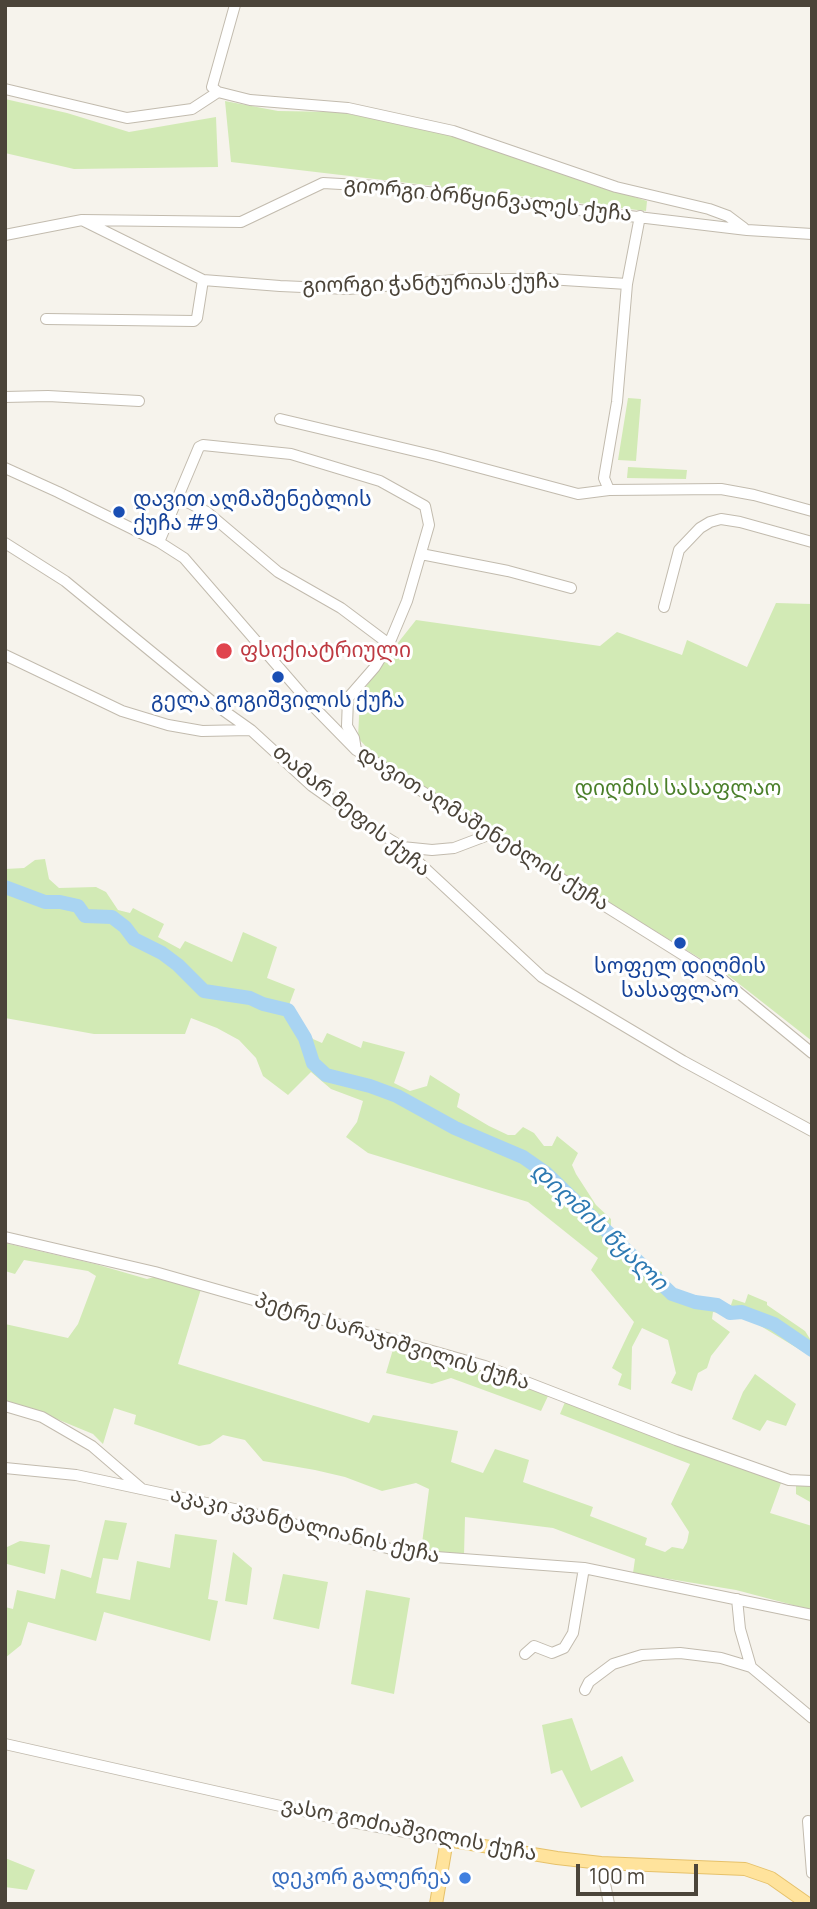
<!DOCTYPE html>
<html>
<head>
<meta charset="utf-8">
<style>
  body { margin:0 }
  #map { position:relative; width:817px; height:1909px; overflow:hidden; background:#f6f3ec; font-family:Manrope,sans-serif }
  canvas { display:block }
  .frame { position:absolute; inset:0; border:7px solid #4b4439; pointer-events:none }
  .scale { position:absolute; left:576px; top:1864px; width:122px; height:32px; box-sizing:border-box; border:4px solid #4b4439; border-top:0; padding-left:9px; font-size:21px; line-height:24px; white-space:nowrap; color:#4b4439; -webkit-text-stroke:5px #fff; paint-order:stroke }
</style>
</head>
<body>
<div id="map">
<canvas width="817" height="1909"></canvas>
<div class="frame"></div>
<div class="scale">100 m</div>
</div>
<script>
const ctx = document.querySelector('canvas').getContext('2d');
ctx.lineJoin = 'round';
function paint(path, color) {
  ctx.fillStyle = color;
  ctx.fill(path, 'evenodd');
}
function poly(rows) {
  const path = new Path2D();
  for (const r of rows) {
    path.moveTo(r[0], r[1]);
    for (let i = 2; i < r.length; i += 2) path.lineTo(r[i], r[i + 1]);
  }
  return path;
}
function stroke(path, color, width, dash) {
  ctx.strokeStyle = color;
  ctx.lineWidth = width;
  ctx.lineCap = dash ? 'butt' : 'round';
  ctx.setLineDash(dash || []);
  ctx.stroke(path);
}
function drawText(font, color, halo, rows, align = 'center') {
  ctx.font = font + ' Manrope,"Noto Sans Georgian",sans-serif';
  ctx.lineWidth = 6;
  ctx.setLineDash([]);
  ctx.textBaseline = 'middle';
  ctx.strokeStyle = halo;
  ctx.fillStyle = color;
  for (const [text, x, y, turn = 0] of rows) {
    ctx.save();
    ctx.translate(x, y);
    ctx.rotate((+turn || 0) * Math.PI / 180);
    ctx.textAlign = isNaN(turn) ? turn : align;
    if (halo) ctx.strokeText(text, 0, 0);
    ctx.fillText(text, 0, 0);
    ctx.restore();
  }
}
const green = poly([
  [5,99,67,113,129,132,216,117,218,167,74,169,5,153],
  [225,101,278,111,338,112,417,126,483,143,535,165,647,201,646,211,231,162],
  [628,398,641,399,636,461,618,460],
  [628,467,687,470,686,479,627,478],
  [776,603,812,604,812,1041,729,976,455,809,373,754,358,738,360,696,382,663,416,620,600,646,617,632,682,655,687,640,747,667],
  [45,859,49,879,59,888,96,887,106,892,118,910,130,913,133,908,164,924,158,937,180,949,185,941,232,962,243,932,277,947,267,978,295,989,289,1005,313,1039,322,1043,327,1033,361,1048,363,1041,405,1052,394,1083,410,1091,427,1086,430,1075,460,1094,457,1107,489,1126,508,1135,515,1135,523,1127,534,1133,544,1146,552,1146,557,1136,578,1153,572,1165,576,1174,596,1205,611,1219,611,1227,652,1268,662,1272,662,1280,673,1290,694,1299,731,1305,733,1299,745,1303,748,1294,767,1302,767,1305,805,1331,812,1342,812,1357,749,1319,713,1312,712,1319,730,1332,711,1356,707,1368,698,1373,692,1391,671,1383,676,1373,668,1340,642,1328,632,1347,631,1390,618,1385,622,1374,612,1368,634,1322,591,1270,598,1258,528,1202,368,1153,346,1137,357,1122,363,1101,331,1089,311,1072,288,1095,263,1076,256,1058,239,1040,217,1028,191,1018,185,1034,94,1034,5,1018,5,869,24,868,35,860],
  [5,1243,95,1264,147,1279,154,1277,201,1289,178,1364,369,1423,373,1415,458,1431,451,1462,483,1473,495,1449,529,1460,523,1482,593,1507,590,1516,647,1538,645,1545,665,1552,672,1547,683,1549,687,1542,689,1532,671,1504,690,1464,560,1414,565,1402,781,1483,770,1513,812,1526,812,1610,736,1590,633,1573,635,1559,553,1528,465,1517,464,1555,421,1551,429,1489,416,1483,382,1491,345,1477,315,1470,263,1461,245,1440,223,1435,210,1444,199,1446,134,1424,136,1415,114,1408,103,1444,93,1434,47,1415,5,1402,5,1324,68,1338,78,1324,96,1276,88,1271,24,1260,15,1274,5,1271],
  [394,1346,431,1353,548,1396,541,1411,451,1378,432,1384,386,1373],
  [755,1374,796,1404,786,1426,767,1420,760,1431,732,1419,743,1392],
  [796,1485,812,1485,812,1503,796,1494],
  [105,1520,127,1523,118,1560,103,1558,96,1593,130,1600,137,1561,170,1568,175,1534,217,1540,208,1599,218,1601,210,1641,104,1612,96,1641,28,1622,21,1645,5,1658,5,1607,13,1609,17,1590,55,1599,61,1569,91,1578],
  [20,1541,50,1545,45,1574,7,1564,5,1570,5,1548],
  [233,1552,252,1568,247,1605,225,1601],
  [283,1574,328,1582,319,1629,273,1619],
  [366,1590,410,1598,394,1694,351,1684],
  [572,1718,591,1771,622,1756,634,1781,581,1808,562,1770,551,1774,542,1725],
  [5,1858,35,1870,27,1890,5,1887]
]);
const river = poly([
  [5,887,45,902,60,902,78,906,85,916,112,917,125,927,134,939,162,953,178,965,204,991,250,998,263,1004,288,1010,305,1038,313,1063,326,1075,370,1086,397,1096,455,1128,523,1157,546,1173,672,1294,695,1302,717,1305,730,1313,742,1312,774,1324,812,1350]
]);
const minor = poly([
  [235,5,212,87,218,92,250,100,348,108,453,131,616,187,709,209,728,216,744,228],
  [5,89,127,118,192,109,218,92],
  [84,221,203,280,280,286,348,289,467,279,548,279,627,284],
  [5,235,82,220,241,222,323,183,377,186,747,230,812,234],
  [46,319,194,321,197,318,203,280],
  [5,397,48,396,139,401],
  [280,419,436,456,578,494,609,490,721,489,754,495,812,511],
  [5,468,58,492,159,542,184,558,308,701,356,750,723,980,812,1053],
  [609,490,604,478,617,402,627,284,640,216],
  [177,497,207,512,278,572,341,608,389,644],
  [159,542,199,447,203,445,291,454,380,481,425,506,429,525,407,601,389,644,375,667,348,698,347,726,354,738,356,750],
  [5,543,65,581,220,708,251,730,312,786,373,829,402,847,542,977,683,1061,812,1131],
  [421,554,508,571,571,588],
  [664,607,679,550,700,528,710,522,721,519,740,522,812,542],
  [5,655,122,711,168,725,202,731,250,730],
  [402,847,432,850,454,848,491,834],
  [5,1237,155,1272,485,1366,676,1440,789,1480,812,1481],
  [5,1406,42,1417,92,1446,142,1489],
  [5,1468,76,1475,239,1510,391,1549,436,1557,584,1568,812,1615],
  [737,1599,740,1629,751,1667,812,1718],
  [525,1654,534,1646,552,1653,564,1648,573,1633,584,1568],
  [585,1690,589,1682,613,1664,642,1655,680,1653,721,1658,751,1667],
  [5,1744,347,1821,447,1840],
  [808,1821,812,1873],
  [601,1863,609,1904]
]);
const major = poly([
  [436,1904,447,1840,557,1858,601,1863,745,1869,771,1878,808,1904]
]);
const markers = [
  [119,512,7,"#1a4fb4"],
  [224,651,9,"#e0444e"],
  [278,677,7,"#1a4fb4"],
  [680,943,7,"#1a4fb4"],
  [465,1878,7,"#3f7fe0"]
];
const streetNames = [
  ["გიორგი ბრწყინვალეს ქუჩა",488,200,6],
  ["გიორგი ჭანტურიას ქუჩა",431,284,-1],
  ["თამარ მეფის ქუჩა",351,811,39],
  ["დავით აღმაშენებლის ქუჩა",483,829,32],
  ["პეტრე სარაჯიშვილის ქუჩა",392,1342,17],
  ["აკაკი კვანტალიანის ქუჩა",305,1526,13],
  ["ვასო გოძიაშვილის ქუჩა",409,1830,11]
];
const transitNames = [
  ["დავით აღმაშენებლის",133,500,"left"],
  ["ქუჩა #9",133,524,"left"],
  ["გელა გოგიშვილის ქუჩა",278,701],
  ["სოფელ დიღმის",680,967],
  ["სასაფლაო",680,991]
];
const healthNames = [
  ["ფსიქიატრიული",240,651]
];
const parkNames = [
  ["დიღმის სასაფლაო",678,789]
];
const shopNames = [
  ["დეკორ გალერეა",451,1878]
];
const waterNames = [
  ["დიღმის წყალი",599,1227,43]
];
paint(green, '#d2eab5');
stroke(river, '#a9d4f2', 14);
stroke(minor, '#c2bbae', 12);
stroke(major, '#e6c16a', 14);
stroke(minor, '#fff', 10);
stroke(major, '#ffe39c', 12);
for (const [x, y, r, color] of markers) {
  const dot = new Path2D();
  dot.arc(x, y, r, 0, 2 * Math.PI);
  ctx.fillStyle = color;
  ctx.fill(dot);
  stroke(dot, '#fff', 2.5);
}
drawText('21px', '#4b4439', '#fff', streetNames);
drawText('21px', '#164399', '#fff', transitNames);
drawText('21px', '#be3a42', '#fff', healthNames, 'left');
drawText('21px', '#4a7f2a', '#fff', parkNames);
drawText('21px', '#366cbe', '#fff', shopNames, 'right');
drawText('italic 23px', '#2e7ab2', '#fff', waterNames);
</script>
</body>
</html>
